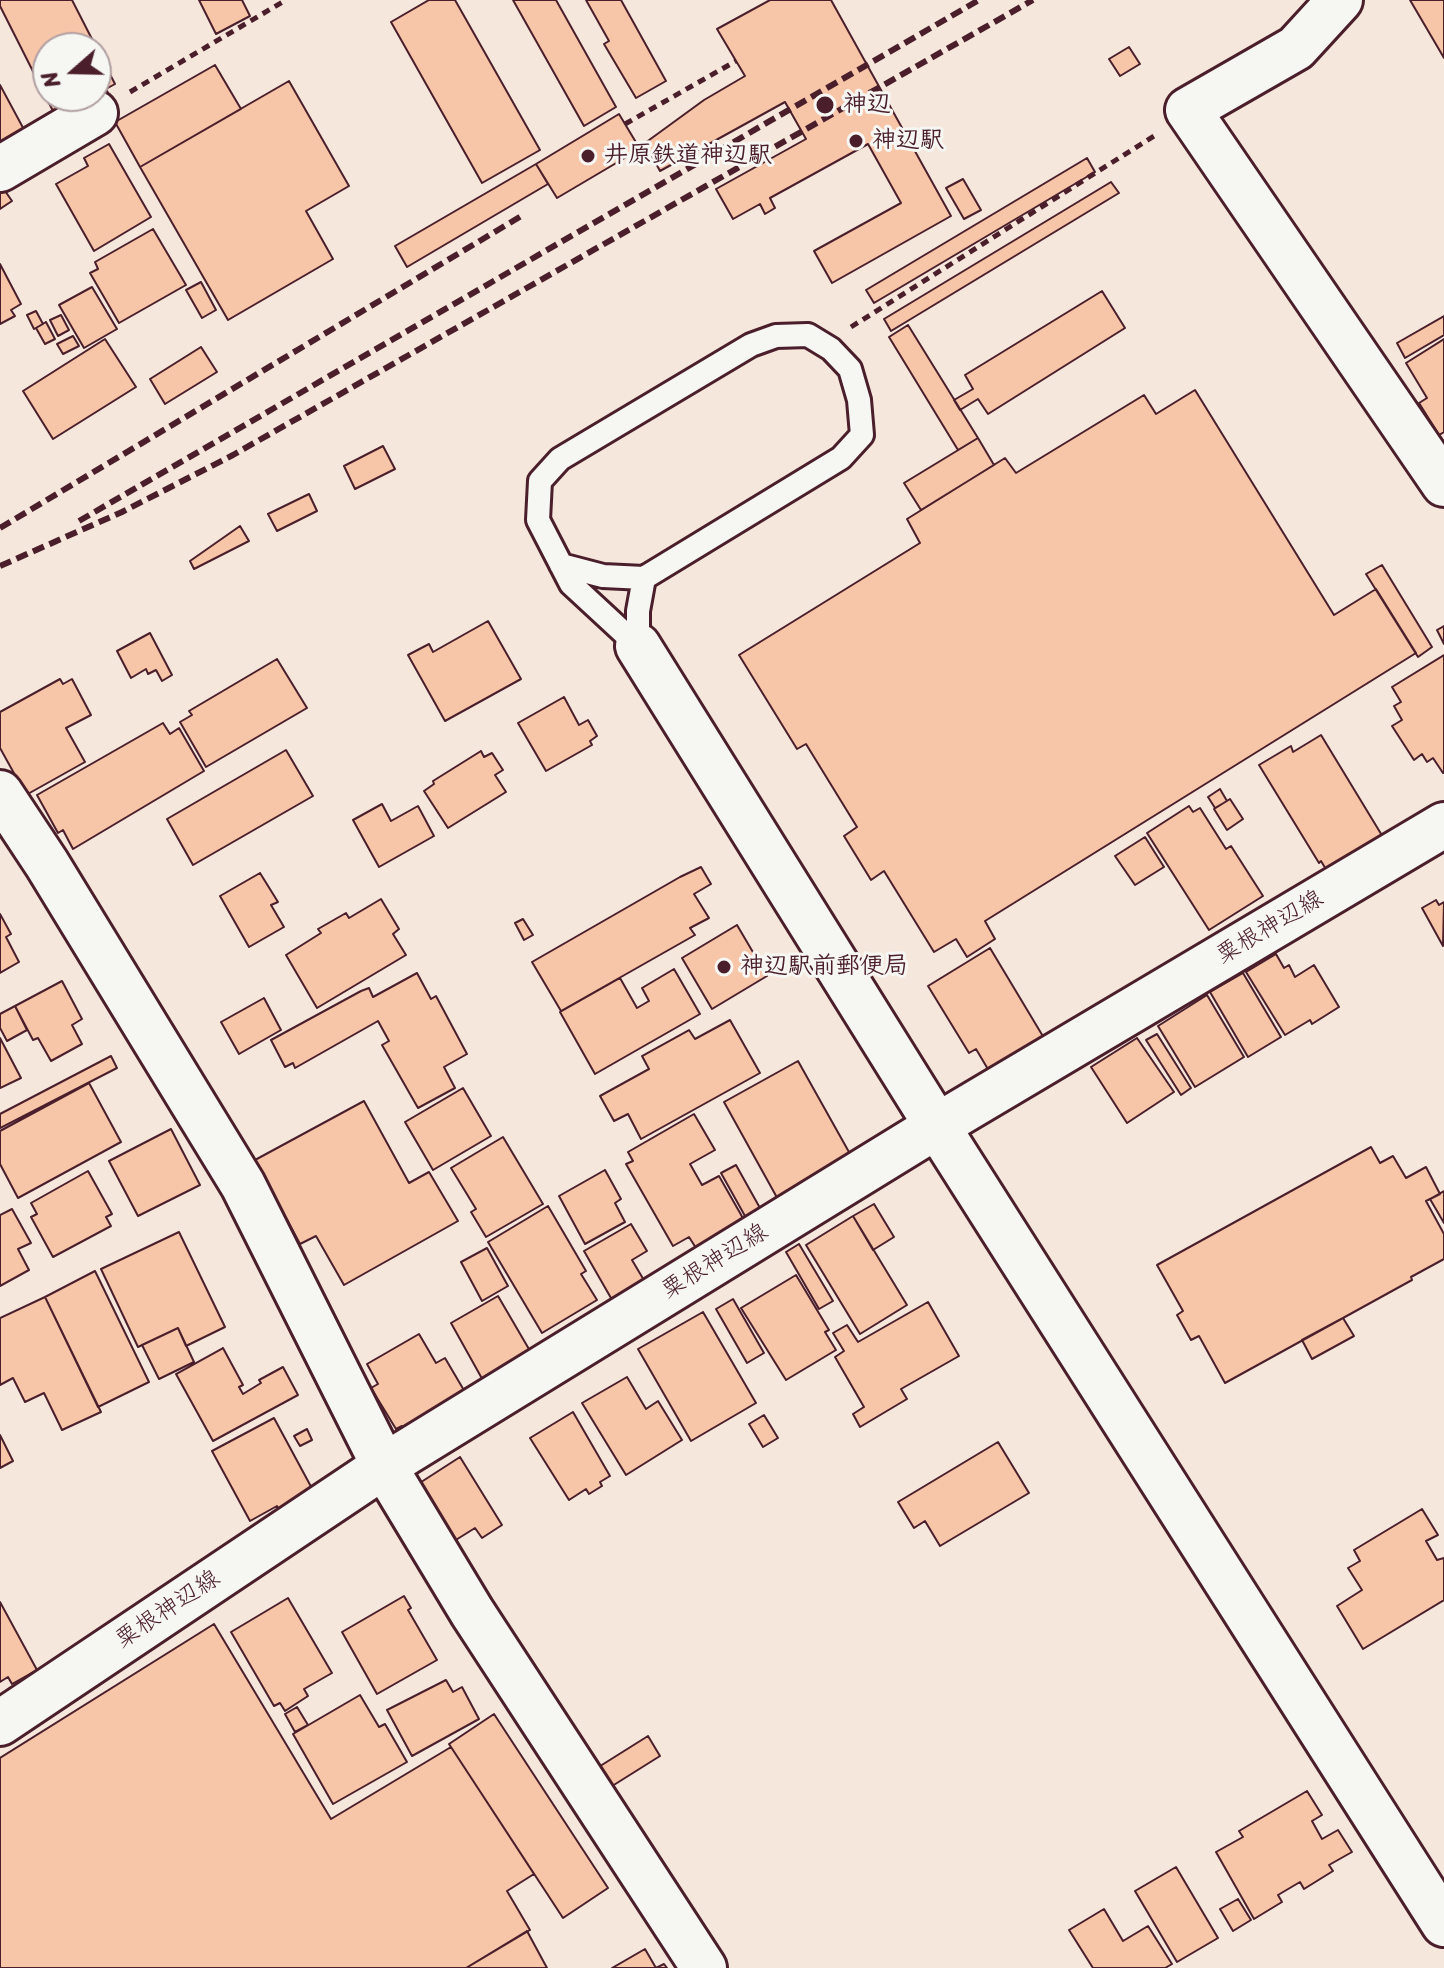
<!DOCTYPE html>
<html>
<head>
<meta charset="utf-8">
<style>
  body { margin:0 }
  #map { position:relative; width:1444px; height:1968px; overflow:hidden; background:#f6e7dc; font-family:Sriracha,sans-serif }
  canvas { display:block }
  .north { position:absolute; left:32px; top:32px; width:80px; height:80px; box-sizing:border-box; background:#f6f6f2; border:2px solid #b1a0a2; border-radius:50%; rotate:250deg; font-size:22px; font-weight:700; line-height:32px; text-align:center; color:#4a1f2b }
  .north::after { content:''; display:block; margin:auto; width:28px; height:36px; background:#4a1f2b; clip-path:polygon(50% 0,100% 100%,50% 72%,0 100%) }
</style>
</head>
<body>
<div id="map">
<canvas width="1444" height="1968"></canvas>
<div class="north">N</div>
</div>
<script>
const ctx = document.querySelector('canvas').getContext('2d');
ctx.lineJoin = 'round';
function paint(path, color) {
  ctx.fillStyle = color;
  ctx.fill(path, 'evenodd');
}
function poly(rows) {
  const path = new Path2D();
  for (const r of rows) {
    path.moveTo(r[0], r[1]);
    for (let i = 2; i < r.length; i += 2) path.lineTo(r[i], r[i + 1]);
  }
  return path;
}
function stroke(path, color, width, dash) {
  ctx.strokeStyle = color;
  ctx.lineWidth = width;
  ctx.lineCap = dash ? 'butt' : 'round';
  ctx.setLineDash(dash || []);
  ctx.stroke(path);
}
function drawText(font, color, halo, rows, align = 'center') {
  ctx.font = font + ' Sriracha,"Klee One",sans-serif';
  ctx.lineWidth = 6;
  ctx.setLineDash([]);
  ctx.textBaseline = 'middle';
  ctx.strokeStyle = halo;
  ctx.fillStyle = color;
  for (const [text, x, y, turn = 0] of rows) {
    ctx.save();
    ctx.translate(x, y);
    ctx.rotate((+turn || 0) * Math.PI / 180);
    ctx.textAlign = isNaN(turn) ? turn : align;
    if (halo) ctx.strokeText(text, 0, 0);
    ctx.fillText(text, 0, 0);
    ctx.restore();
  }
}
const building = poly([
  [0,0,72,0,115,84,106,89,108,93,82,107,55,115,0,6,0,0],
  [48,48,96,48,96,96,48,96,48,48],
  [199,0,242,0,250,16,216,34,199,0],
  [429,0,455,0,540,150,482,183,391,22,429,0],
  [513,0,556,0,616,107,584,126,513,0],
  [586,0,621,0,666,81,636,98,604,44,609,41,586,0],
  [770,0,831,0,951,216,832,283,814,251,901,203,868,144,770,198,775,208,765,214,760,204,733,219,716,189,806,139,785,102,660,171,645,143,704,100,745,76,717,29,770,0],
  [1410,0,1444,0,1444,58,1410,0],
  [1129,47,1140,64,1120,76,1109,59,1129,47],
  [215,65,241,109,140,167,115,122,215,65],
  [289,81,349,186,306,211,333,259,228,320,140,167,289,81],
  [0,85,28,137,0,152,0,85],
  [619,114,640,149,557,198,536,164,619,114],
  [109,144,151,217,94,251,56,184,88,166,84,158,109,144],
  [1087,158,1095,172,874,303,866,290,1087,158],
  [536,164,548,184,407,267,395,246,536,164],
  [963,179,981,210,964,219,946,188,963,179],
  [1111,182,1119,193,891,331,884,319,1111,182],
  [3,188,12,201,0,209,0,190,3,188],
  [153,229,186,285,119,323,90,273,98,269,95,262,153,229],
  [0,264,21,304,11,310,15,316,0,324,0,264],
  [201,282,216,310,202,318,186,290,201,282],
  [92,287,117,329,84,348,59,305,92,287],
  [1102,291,1125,328,988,414,978,399,960,410,954,400,973,389,965,375,1102,291],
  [36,311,43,324,34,329,27,315,36,311],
  [61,315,69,330,58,336,50,320,61,315],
  [1444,316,1444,335,1405,358,1397,343,1444,316],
  [46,322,55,339,45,344,36,328,46,322],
  [908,325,978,438,958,450,889,337,908,325],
  [73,336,79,346,63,354,57,344,73,336],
  [105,339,136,387,53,439,23,391,105,339],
  [1444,339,1444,432,1439,435,1419,403,1427,398,1406,363,1444,339],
  [201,347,217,372,165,404,150,379,201,347],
  [1195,390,1334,615,1376,589,1416,653,985,921,995,939,967,957,956,939,934,952,884,871,871,880,844,836,857,827,806,744,797,749,739,655,920,543,907,519,1005,458,1016,473,1144,395,1156,414,1195,390],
  [978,438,994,465,921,510,904,483,978,438],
  [383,446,395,469,355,489,344,466,383,446],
  [309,494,317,511,277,531,268,514,309,494],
  [240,526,249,541,194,569,190,561,240,526],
  [1382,565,1432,647,1418,657,1366,574,1382,565],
  [488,621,521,679,445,721,408,655,429,644,433,652,488,621],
  [1444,626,1444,644,1437,630,1444,626],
  [150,633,172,675,162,681,156,670,148,674,146,669,131,678,117,651,150,633],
  [1444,655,1444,773,1443,773,1433,758,1427,762,1422,754,1414,760,1392,726,1402,720,1394,706,1401,702,1392,687,1444,655],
  [277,659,307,708,206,767,180,722,192,715,189,711,277,659],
  [60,679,63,684,72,679,91,715,66,728,85,762,26,795,0,748,0,712,60,679],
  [564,697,579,725,588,720,597,736,590,741,592,745,546,771,518,723,564,697],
  [163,723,170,734,179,728,204,771,73,849,63,830,58,833,37,795,163,723],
  [1321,735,1386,842,1330,876,1321,861,1319,863,1259,765,1291,746,1293,752,1321,735],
  [286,750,313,796,193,865,167,819,286,750],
  [481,751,484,757,492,753,503,770,495,775,506,792,448,828,424,791,434,784,433,781,481,751],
  [1220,789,1227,801,1215,808,1208,797,1220,789],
  [1230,799,1243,819,1227,830,1214,809,1230,799],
  [382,804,391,821,418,806,434,836,379,867,353,820,382,804],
  [1189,806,1193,812,1200,808,1226,849,1231,846,1263,896,1209,930,1147,833,1189,806],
  [1145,837,1164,867,1135,885,1115,856,1145,837],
  [701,867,711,884,694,894,709,918,690,928,695,935,561,1011,532,962,680,877,701,867],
  [260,873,278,902,271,905,284,927,249,947,220,896,260,873],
  [381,899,399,929,393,934,406,955,317,1008,286,955,321,933,318,929,346,913,349,918,381,899],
  [1436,900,1439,905,1444,902,1443,946,1422,908,1436,900],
  [0,914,11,934,6,937,19,962,0,973,0,914],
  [523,919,533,935,524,940,515,923,523,919],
  [737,925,767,976,712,1009,682,958,737,925],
  [990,948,1047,1043,992,1076,976,1049,969,1053,928,986,990,948],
  [1276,954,1284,968,1289,965,1295,977,1314,965,1339,1007,1312,1024,1310,1020,1285,1035,1246,972,1276,954],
  [674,969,700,1014,595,1074,560,1012,620,978,637,1008,649,1001,642,988,674,969],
  [417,973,431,999,436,996,467,1054,444,1067,455,1088,418,1108,382,1045,389,1041,378,1021,295,1068,293,1063,285,1067,271,1040,361,991,369,988,373,997,417,973],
  [1243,973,1281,1037,1248,1057,1210,992,1243,973],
  [62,981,82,1019,72,1025,82,1044,51,1061,38,1038,33,1040,15,1006,62,981],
  [1207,995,1244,1057,1195,1087,1158,1026,1207,995],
  [264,998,281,1030,239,1054,221,1022,264,998],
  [15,1006,27,1030,7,1041,0,1028,0,1014,15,1006],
  [730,1020,760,1073,641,1139,628,1114,614,1121,600,1096,649,1069,642,1056,689,1030,695,1039,730,1020],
  [1157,1034,1191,1088,1181,1095,1146,1040,1157,1034],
  [0,1038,21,1078,0,1088,0,1038],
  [1137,1038,1174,1092,1127,1123,1091,1067,1137,1038],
  [111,1056,117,1068,0,1128,0,1114,111,1056],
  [798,1061,854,1161,780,1203,724,1102,798,1061],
  [89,1083,121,1142,18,1198,0,1164,0,1131,89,1083],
  [463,1088,491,1136,433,1170,405,1122,463,1088],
  [364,1101,409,1183,429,1172,458,1221,344,1285,316,1236,300,1244,255,1160,364,1101],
  [694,1114,715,1150,690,1164,702,1185,719,1176,744,1220,696,1248,689,1237,673,1246,626,1164,633,1161,628,1152,694,1114],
  [171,1129,200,1185,138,1216,109,1161,171,1129],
  [503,1137,543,1204,486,1237,471,1212,476,1209,451,1168,503,1137],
  [1371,1147,1380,1163,1393,1156,1406,1178,1426,1167,1440,1194,1426,1201,1444,1234,1444,1259,1411,1277,1412,1280,1225,1383,1199,1336,1191,1340,1177,1315,1183,1311,1157,1265,1371,1147],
  [736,1165,765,1217,750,1225,721,1173,736,1165],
  [605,1170,621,1199,615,1203,625,1222,585,1244,559,1196,605,1170],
  [88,1171,112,1214,106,1217,111,1226,53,1257,31,1217,37,1214,31,1203,88,1171],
  [1444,1191,1444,1223,1430,1199,1444,1191],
  [874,1204,894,1237,873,1250,853,1216,874,1204],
  [548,1206,586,1271,581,1274,597,1300,542,1333,488,1242,548,1206],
  [12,1209,31,1243,18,1249,29,1270,0,1286,0,1215,12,1209],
  [853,1216,907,1305,860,1334,806,1245,853,1216],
  [631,1224,647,1251,632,1260,648,1287,615,1305,584,1251,631,1224],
  [179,1232,225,1327,186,1346,178,1328,138,1347,101,1269,179,1232],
  [799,1244,833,1301,819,1309,786,1252,799,1244],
  [487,1248,508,1286,482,1301,461,1262,487,1248],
  [95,1271,149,1382,98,1407,45,1297,95,1271],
  [796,1275,829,1330,825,1332,836,1350,786,1380,741,1308,796,1275],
  [498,1296,533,1356,485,1384,451,1323,498,1296],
  [45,1297,101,1412,62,1430,44,1393,25,1402,13,1378,0,1385,0,1318,45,1297],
  [733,1299,764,1353,747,1363,716,1309,733,1299],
  [928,1302,959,1356,901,1389,907,1399,860,1427,853,1414,864,1407,835,1357,844,1351,833,1333,847,1325,858,1342,928,1302],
  [703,1312,756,1403,691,1441,638,1349,703,1312],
  [1343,1318,1354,1336,1312,1359,1302,1340,1343,1318],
  [178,1328,194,1362,159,1379,142,1345,178,1328],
  [419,1334,436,1363,445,1358,465,1392,406,1433,402,1426,396,1429,371,1388,378,1384,367,1364,419,1334],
  [223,1348,243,1385,239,1387,243,1394,261,1383,259,1380,283,1367,298,1395,213,1441,176,1374,223,1348],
  [627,1377,646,1409,658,1401,682,1440,626,1475,582,1403,627,1377],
  [573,1412,610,1476,600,1482,602,1486,589,1494,586,1489,569,1500,530,1438,573,1412],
  [764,1415,778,1438,763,1447,749,1424,764,1415],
  [274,1418,315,1494,281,1513,277,1506,250,1521,212,1451,274,1418],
  [307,1429,312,1440,300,1446,294,1436,307,1429],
  [0,1435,13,1461,0,1468,0,1435],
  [998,1442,1029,1493,940,1546,925,1521,914,1528,898,1502,998,1442],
  [460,1457,502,1525,482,1538,475,1528,451,1543,415,1486,460,1457],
  [1422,1509,1438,1535,1426,1541,1437,1560,1444,1558,1444,1600,1363,1649,1337,1606,1362,1590,1348,1568,1360,1561,1354,1550,1422,1509],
  [404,1596,411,1608,408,1610,437,1660,377,1694,342,1632,404,1596],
  [288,1598,332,1673,304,1689,308,1696,285,1711,280,1703,274,1706,231,1632,288,1598],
  [0,1602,37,1670,12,1684,8,1677,0,1682,0,1602],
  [214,1624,331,1819,451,1747,534,1874,507,1891,530,1930,466,1968,0,1968,0,1758,214,1624],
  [446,1680,453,1692,462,1687,479,1719,412,1756,387,1710,446,1680],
  [360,1695,379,1727,385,1724,407,1762,333,1804,293,1734,360,1695],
  [297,1707,308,1725,295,1732,285,1714,297,1707],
  [494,1714,608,1888,563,1918,449,1744,494,1714],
  [648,1736,660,1756,609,1788,597,1768,648,1736],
  [1307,1791,1322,1815,1312,1821,1322,1839,1338,1830,1352,1852,1329,1865,1333,1871,1304,1889,1300,1882,1278,1895,1282,1902,1254,1919,1216,1852,1243,1837,1239,1831,1307,1791],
  [1176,1867,1218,1938,1177,1962,1135,1891,1176,1867],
  [1238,1899,1251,1920,1233,1931,1220,1909,1238,1899],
  [1104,1909,1123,1941,1148,1926,1172,1964,1165,1968,1093,1968,1069,1930,1104,1909],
  [527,1931,547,1968,466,1968,527,1931],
  [645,1949,656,1968,664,1964,667,1968,612,1968,645,1949]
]);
const path = poly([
  [130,92,286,0],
  [625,124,736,61],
  [851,327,1154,136]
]);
const service = poly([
  [808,335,831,349,850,369,859,400,862,435,841,458,644,578,638,611,638,646,571,584,538,520,540,481,560,459,751,345,776,336,808,335],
  [561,565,603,576,644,578]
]);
const minor = poly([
  [1340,0,1296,48,1188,110,1444,484],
  [0,169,95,113],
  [0,793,47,864,243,1185,384,1466,472,1612,704,1968]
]);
const tertiary = poly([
  [638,646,937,1126,1444,1924]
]);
const secondary = poly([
  [0,1723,384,1466,937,1126,1444,825]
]);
const rail = poly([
  [79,521,979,0],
  [0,528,523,215],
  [0,566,122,512,233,455,1033,0]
]);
const markers = [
  [825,105,10,"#4a1f2b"],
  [856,141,8,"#4a1f2b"],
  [588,156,8,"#4a1f2b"],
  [724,967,8,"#4a1f2b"]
];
const poiNames = [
  ["神辺",843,105],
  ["神辺駅",872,141],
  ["井原鉄道神辺駅",604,156],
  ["神辺駅前郵便局",740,967]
];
const streetNames = [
  ["粟根神辺線",1270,928,-31],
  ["粟根神辺線",715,1262,-32],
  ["粟根神辺線",168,1610,-34]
];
paint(building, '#f7c5a8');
stroke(building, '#4a1f2b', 2);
stroke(service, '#4a1f2b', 28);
stroke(minor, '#4a1f2b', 50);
stroke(tertiary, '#4a1f2b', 50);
stroke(secondary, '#4a1f2b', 50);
stroke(path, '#4a1f2b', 5, [8, 6]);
stroke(service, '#f6f6f2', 22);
stroke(minor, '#f6f6f2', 44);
stroke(tertiary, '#f6f6f2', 44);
stroke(secondary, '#f6f6f2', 44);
stroke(rail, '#4a1f2b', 6, [12, 6]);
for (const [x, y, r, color] of markers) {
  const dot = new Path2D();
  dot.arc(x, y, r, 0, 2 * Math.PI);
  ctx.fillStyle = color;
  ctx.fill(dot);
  stroke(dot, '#f6f6f2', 3);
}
drawText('bold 24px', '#4a1f2b', '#f6f6f2', poiNames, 'left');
drawText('24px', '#4a1f2b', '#f6f6f2', streetNames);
</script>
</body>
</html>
